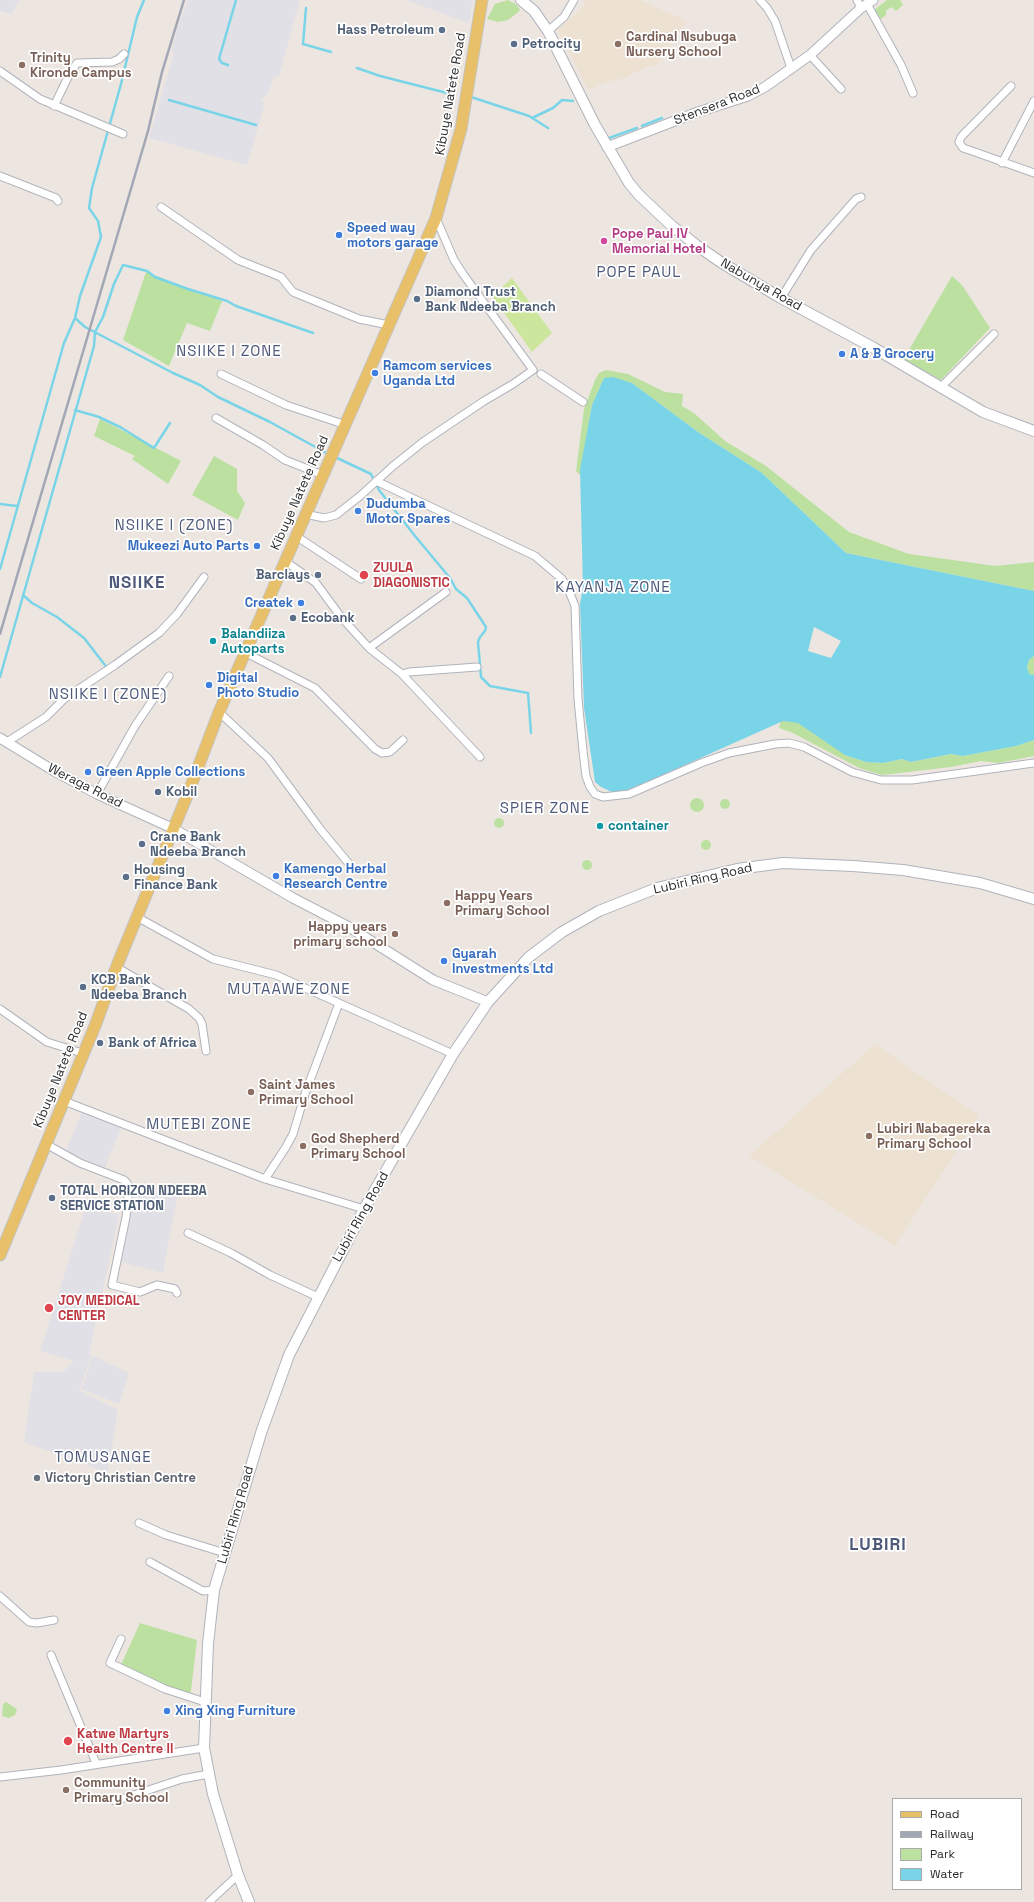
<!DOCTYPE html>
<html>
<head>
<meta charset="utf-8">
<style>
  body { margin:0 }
  #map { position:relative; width:1034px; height:1902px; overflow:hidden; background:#ede6e0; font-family:"Space Grotesk",sans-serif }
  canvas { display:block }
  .legend { position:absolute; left:892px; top:1798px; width:130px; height:92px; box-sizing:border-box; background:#fff; border:1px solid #ababab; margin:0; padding:5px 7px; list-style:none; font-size:12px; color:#2c2c2c }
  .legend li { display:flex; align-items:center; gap:8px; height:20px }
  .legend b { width:20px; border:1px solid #ababab }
</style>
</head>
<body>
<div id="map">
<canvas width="1034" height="1902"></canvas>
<ul class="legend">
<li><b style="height:5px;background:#e8c069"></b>Road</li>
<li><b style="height:5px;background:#a2a7b5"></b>Railway</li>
<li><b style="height:11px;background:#bbe0a0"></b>Park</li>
<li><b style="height:11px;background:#7ad4e8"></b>Water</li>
</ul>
</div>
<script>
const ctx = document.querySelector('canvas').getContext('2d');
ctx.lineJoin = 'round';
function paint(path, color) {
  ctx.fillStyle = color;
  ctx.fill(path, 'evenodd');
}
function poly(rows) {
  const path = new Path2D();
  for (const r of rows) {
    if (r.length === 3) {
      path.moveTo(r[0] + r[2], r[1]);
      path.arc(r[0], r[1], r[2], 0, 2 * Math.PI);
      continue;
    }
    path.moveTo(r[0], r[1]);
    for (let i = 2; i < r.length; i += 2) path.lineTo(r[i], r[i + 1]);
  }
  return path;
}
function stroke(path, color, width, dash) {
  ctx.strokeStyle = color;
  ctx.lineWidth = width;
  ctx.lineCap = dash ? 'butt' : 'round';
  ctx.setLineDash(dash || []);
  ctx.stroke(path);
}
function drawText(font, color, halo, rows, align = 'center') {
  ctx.font = font + ' "Space Grotesk",sans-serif';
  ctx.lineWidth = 3.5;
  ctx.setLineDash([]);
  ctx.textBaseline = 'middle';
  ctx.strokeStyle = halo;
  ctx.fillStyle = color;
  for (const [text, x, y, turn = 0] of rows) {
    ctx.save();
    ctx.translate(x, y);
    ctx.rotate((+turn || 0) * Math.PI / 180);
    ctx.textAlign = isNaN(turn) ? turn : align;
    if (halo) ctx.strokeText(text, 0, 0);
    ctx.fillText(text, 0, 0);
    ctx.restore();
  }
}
const industrial = poly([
  [0,0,19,0,12,14,0,11],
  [188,0,300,0,279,76,274,77,267,95,260,101,263,101,264,106,247,165,149,138,173,56,172,49,177,29],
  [406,0,473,0,469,23],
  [82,1112,121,1128,104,1169,65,1153],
  [134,1187,177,1197,163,1273,121,1262],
  [86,1206,119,1215,89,1354,92,1355,79,1390,118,1410,108,1473,24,1442,34,1372,63,1372,74,1361,40,1351],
  [93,1356,129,1373,119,1404,81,1389]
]);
const education = poly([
  [582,0,640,0,687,21,657,65,647,67,621,79,606,82,588,90,558,30,586,4],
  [875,1044,979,1116,895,1246,749,1156]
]);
const green = poly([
  [508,0,517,5,520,10,517,13,508,20,498,22,487,19,495,4],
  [887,0,900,0,903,5,896,11,891,7,886,11,886,15,881,19,874,10],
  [146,272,222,301,210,331,187,323,169,366,123,340],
  [952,276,962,285,990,328,941,380,903,360],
  [606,370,628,374,665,392,683,394,682,406,694,413,725,441,766,466,849,532,909,554,996,566,1034,562,1034,591,846,553,762,473,698,432,632,383,604,378,592,405,580,475,576,471,584,409,595,380,599,373],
  [100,419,181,461,168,484,132,459,135,456,94,436],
  [214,456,237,469,237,491,245,503,238,520,192,495],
  [1034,656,1034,675,1029,674,1027,667,1029,660],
  [797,712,845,755,866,762,883,763,902,759,911,762,951,754,963,756,1016,746,1034,740,1034,756,999,763,981,761,951,767,882,775,859,768,793,733,779,728,782,714],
  [697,805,7],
  [725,804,5],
  [499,823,5],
  [706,845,5],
  [587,865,5],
  [140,1623,197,1640,190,1699,120,1667],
  [6,1702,17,1709,15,1715,9,1718,2,1716,3,1704]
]);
const pitch = poly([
  [512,278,552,333,532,352,492,296]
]);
const water = poly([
  [613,377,632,383,698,432,762,473,846,553,1034,591,1034,656,1029,660,1027,667,1029,674,1034,675,1034,740,1016,746,963,756,951,754,911,762,902,759,883,763,866,762,845,755,798,723,783,721,618,795,601,787,595,782,584,708,580,604,583,587,580,470,592,405,604,378],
  [814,627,841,641,831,658,808,651]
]);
const stream = poly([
  [306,8,303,44,331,52],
  [228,65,222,63,219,59,236,0],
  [357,68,380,76,455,95],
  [471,97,529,116,548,128],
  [169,100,256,125],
  [532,118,553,108,562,100,573,101],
  [642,126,662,118],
  [609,138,637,128],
  [75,318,85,327,173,373,200,385,218,397,270,422,328,454],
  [75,410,99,417,120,427,154,448,170,423],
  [335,457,371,474,379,490,415,536,450,578,456,589,467,598,486,627,485,631,480,637,478,642,481,677,490,686,528,693,531,733],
  [0,504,17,506],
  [0,569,64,343,75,318,80,296,101,237,98,221,89,208,92,188,121,84,137,17,144,0],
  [23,595,32,603,57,617,84,638,108,669],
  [0,677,94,346,95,332,103,317,114,284,123,265,147,271,155,277,188,289,227,301,236,306,313,333]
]);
const minor = poly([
  [760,0,767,8,775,21,791,68],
  [857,0,861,8],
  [867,4,901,65,913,93],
  [548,31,564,17,574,0],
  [810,55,841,89],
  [0,71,40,99,123,134],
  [1011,86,961,137,959,142,963,148,972,151,1034,173],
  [54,106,70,73,77,63,112,62,119,59,124,54],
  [1002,163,1034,101],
  [0,176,56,198,58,201],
  [161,207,238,260,281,277,293,292,359,319,389,325],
  [781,298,811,250,856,199,861,197],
  [221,374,286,405,346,425],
  [541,374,583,402],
  [941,387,994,334],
  [216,418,263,445,285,460,323,475],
  [376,481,535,556,562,579,569,591,575,606,578,699,583,751,586,776,590,787,595,794,603,797,629,794,701,763,729,753,775,744,789,743,804,747,852,772,881,780,912,780,1034,763],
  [305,514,324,518,336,515,360,496,393,466,423,442,484,401,513,384,533,370,463,274,454,260,436,218],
  [296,536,361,579],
  [285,561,316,583,341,617,369,648,402,674,480,757],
  [369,648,446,592],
  [246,653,315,688,375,749,382,753,390,752,403,740],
  [402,674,409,672,477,667],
  [219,712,268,758,321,830,350,865],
  [7,742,46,717,64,699,115,665,159,633,177,614,204,577],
  [97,794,135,726,169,676],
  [137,917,213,959,276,975,453,1054],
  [116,967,189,1009,199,1018,202,1024,206,1051],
  [0,1009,47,1042,82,1053],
  [64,1101,265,1179,364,1209],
  [46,1144,80,1163,124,1180,127,1183,129,1188,126,1217,112,1285,140,1292,157,1285,175,1289,177,1293],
  [265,1179,286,1147,293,1134,305,1094,339,1003],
  [188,1233,231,1253,270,1275,318,1297],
  [139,1523,166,1535,225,1553],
  [150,1562,203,1591,214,1590],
  [0,1596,29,1622,37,1623,54,1620],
  [121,1639,110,1663,165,1689,205,1702],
  [51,1655,96,1763],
  [0,1777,61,1770,204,1748],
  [115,1801,182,1779,209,1774],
  [209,1902,238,1875]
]);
const tertiary = poly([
  [607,147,698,112,748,96,765,87,810,55,861,8,873,0],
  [0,738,54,771,97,794,174,829,293,898,349,927,433,980,488,1002]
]);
const secondary = poly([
  [521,0,534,11,548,31,595,125,629,183,639,195,672,226,696,245,722,263,781,298,874,348,983,412,1034,431],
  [249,1902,238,1875,213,1794,204,1748,208,1644,214,1590,261,1433,289,1355,364,1209,453,1054,488,1002,529,957,562,932,599,911,657,888,737,869,783,863,853,866,903,870,980,883,1034,899]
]);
const primary = poly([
  [0,1255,95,1026,118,963,189,791,219,712,436,218,461,129,482,0]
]);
const rail = poly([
  [0,634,148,131,162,72,184,0]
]);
const markers = [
  [442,30,4,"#5c6f8a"],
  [514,44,4,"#5c6f8a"],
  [618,44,4,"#8d6e63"],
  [22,65,4,"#8d6e63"],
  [339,235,4,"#3f7fe0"],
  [604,241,4,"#d1479c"],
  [417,299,4,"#5c6f8a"],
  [842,354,4,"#3f7fe0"],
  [375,373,4,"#3f7fe0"],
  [358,511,4,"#3f7fe0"],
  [257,546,4,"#3f7fe0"],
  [318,575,4,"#5c6f8a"],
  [364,575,5,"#e0444e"],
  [301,603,4,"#3f7fe0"],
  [293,618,4,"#5c6f8a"],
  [213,641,4,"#0f9aa8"],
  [209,685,4,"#3f7fe0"],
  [88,772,4,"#3f7fe0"],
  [158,792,4,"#5c6f8a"],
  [600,826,4,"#0f9aa8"],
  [142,844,4,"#5c6f8a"],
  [276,876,4,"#3f7fe0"],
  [126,877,4,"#5c6f8a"],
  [447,903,4,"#8d6e63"],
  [395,934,4,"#8d6e63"],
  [444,961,4,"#3f7fe0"],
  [83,987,4,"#5c6f8a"],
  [100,1043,4,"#5c6f8a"],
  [251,1092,4,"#8d6e63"],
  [869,1136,4,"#8d6e63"],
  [303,1146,4,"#8d6e63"],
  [52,1198,4,"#5c6f8a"],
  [49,1308,5,"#e0444e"],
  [37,1478,4,"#6b7280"],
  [167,1711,4,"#3f7fe0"],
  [68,1741,5,"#e0444e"],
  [66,1790,4,"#8d6e63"]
];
const serviceNames = [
  ["Hass Petroleum",434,30,"right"],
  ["Petrocity",522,44],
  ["Diamond Trust",425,292],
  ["Bank Ndeeba Branch",425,307],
  ["Barclays",310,575,"right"],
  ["Ecobank",301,618],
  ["Kobil",166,792],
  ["Crane Bank",150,837],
  ["Ndeeba Branch",150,852],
  ["Housing",134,870],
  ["Finance Bank",134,885],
  ["KCB Bank",91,980],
  ["Ndeeba Branch",91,995],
  ["Bank of Africa",108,1043],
  ["TOTAL HORIZON NDEEBA",60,1191],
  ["SERVICE STATION",60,1206]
];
const educationNames = [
  ["Cardinal Nsubuga",626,37],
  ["Nursery School",626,52],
  ["Trinity",30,58],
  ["Kironde Campus",30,73],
  ["Happy Years",455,896],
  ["Primary School",455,911],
  ["Happy years",387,927,"right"],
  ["primary school",387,942,"right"],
  ["Saint James",259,1085],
  ["Primary School",259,1100],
  ["Lubiri Nabagereka",877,1129],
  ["Primary School",877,1144],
  ["God Shepherd",311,1139],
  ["Primary School",311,1154],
  ["Community",74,1783],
  ["Primary School",74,1798]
];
const streetNames = [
  ["Kibuye Natete Road",451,94,-80],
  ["Stensera Road",717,105,-21],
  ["Nabunya Road",761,285,30],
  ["Kibuye Natete Road",300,493,-66],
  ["Weraga Road",85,786,27],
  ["Lubiri Ring Road",703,879,-13],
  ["Kibuye Natete Road",61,1070,-68],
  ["Lubiri Ring Road",361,1217,-61],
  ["Lubiri Ring Road",236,1515,-74]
];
const shopNames = [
  ["Speed way",347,228],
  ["motors garage",347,243],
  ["A & B Grocery",850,354],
  ["Ramcom services",383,366],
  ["Uganda Ltd",383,381],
  ["Dudumba",366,504],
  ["Motor Spares",366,519],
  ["Mukeezi Auto Parts",249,546,"right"],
  ["Createk",293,603,"right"],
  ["Digital",217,678],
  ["Photo Studio",217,693],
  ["Green Apple Collections",96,772],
  ["Kamengo Herbal",284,869],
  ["Research Centre",284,884],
  ["Gyarah",452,954],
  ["Investments Ltd",452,969],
  ["Xing Xing Furniture",175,1711]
];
const hotelNames = [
  ["Pope Paul IV",612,234],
  ["Memorial Hotel",612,249]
];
const healthNames = [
  ["ZUULA",373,568],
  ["DIAGONISTIC",373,583],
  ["JOY MEDICAL",58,1301],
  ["CENTER",58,1316],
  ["Katwe Martyrs",77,1734],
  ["Health Centre II",77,1749]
];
const cultureNames = [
  ["Balandiiza",221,634],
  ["Autoparts",221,649],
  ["container",608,826]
];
const worshipNames = [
  ["Victory Christian Centre",45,1478]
];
const quarterNames = [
  ["POPE PAUL",639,273],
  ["NSIIKE I ZONE",229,352],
  ["NSIIKE I (ZONE)",174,526],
  ["KAYANJA ZONE",613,588],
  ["NSIIKE I (ZONE)",108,695],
  ["SPIER ZONE",545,809],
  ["MUTAAWE ZONE",289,990],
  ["MUTEBI ZONE",199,1125],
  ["TOMUSANGE",103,1458]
];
const districtNames = [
  ["NSIIKE",137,583],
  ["LUBIRI",878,1545]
];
paint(industrial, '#e1e0e6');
paint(education, '#ede1d1');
paint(green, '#bbe0a0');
paint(pitch, '#cde69d');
paint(water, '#7ad4e8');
stroke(stream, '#7ad4e8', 2.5);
stroke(minor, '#b0b3bc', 9);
stroke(tertiary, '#b0b3bc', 11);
stroke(secondary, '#b0b3bc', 12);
stroke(primary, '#c4c4c4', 13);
stroke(minor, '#fff', 7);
stroke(tertiary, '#fff', 9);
stroke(secondary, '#fff', 10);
stroke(primary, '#e8c069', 11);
stroke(rail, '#a2a7b5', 2.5);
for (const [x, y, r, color] of markers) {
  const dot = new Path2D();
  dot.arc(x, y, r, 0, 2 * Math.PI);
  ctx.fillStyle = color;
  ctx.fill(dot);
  stroke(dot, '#fff', 1.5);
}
drawText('bold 13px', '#4e5e75', '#fff', serviceNames, 'left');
drawText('bold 13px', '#785e54', '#fff', educationNames, 'left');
drawText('13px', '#2c2c2c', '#fff', streetNames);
drawText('bold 13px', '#366cbe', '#fff', shopNames, 'left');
drawText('bold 13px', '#b23c85', '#fff', hotelNames, 'left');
drawText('bold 13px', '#be3a42', '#fff', healthNames, 'left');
drawText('bold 13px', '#0d838f', '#fff', cultureNames, 'left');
drawText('bold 13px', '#5b616d', '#fff', worshipNames, 'left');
ctx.letterSpacing = '1px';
drawText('15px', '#4f5a7b', '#fff', quarterNames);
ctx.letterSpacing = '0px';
ctx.letterSpacing = '1px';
drawText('bold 17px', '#4f5a7b', '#fff', districtNames);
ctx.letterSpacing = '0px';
</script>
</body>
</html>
